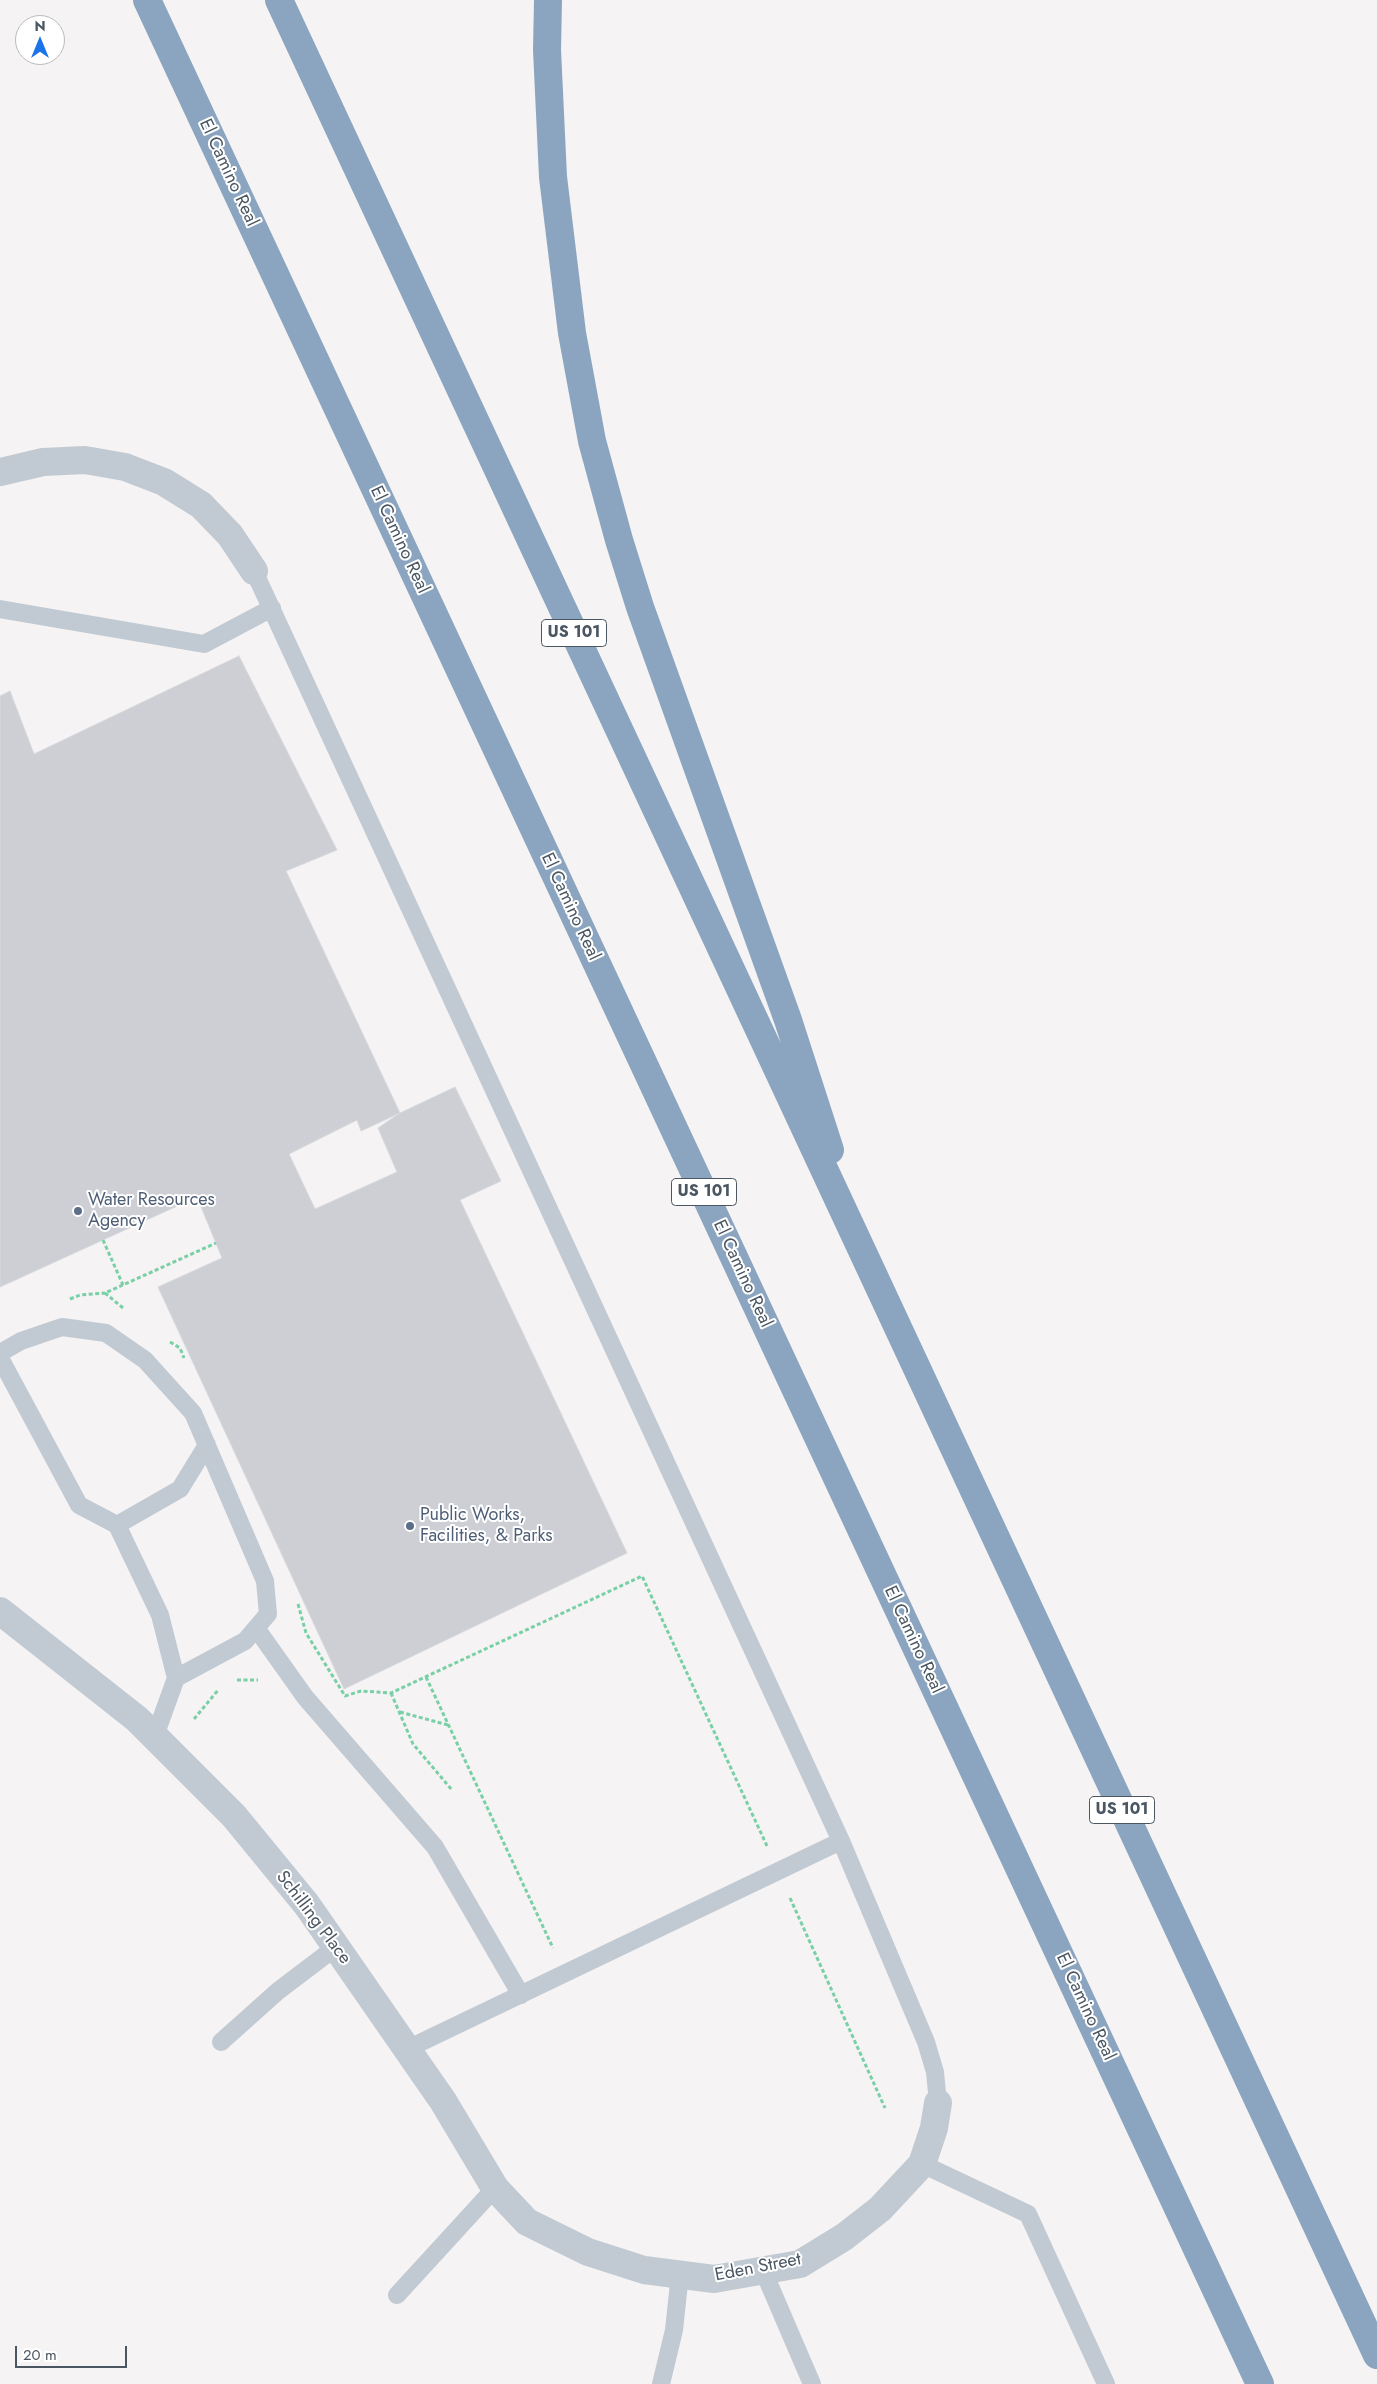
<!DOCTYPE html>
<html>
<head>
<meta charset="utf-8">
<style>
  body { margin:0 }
  #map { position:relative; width:1377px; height:2384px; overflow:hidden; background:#f5f3f3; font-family:Jost,sans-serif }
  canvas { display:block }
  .north { position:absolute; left:15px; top:15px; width:50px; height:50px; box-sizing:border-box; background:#fff; border:1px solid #b7bbc0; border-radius:50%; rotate:0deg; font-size:14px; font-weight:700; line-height:20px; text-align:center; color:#4a5661 }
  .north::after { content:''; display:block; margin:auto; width:18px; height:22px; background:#1a73e8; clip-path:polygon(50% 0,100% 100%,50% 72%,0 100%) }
  .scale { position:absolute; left:15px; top:2346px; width:112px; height:22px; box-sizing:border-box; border:2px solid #4a5661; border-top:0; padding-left:6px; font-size:15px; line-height:18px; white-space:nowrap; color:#4a5661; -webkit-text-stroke:4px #fff; paint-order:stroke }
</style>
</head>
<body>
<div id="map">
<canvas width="1377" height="2384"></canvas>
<div class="north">N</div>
<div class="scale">20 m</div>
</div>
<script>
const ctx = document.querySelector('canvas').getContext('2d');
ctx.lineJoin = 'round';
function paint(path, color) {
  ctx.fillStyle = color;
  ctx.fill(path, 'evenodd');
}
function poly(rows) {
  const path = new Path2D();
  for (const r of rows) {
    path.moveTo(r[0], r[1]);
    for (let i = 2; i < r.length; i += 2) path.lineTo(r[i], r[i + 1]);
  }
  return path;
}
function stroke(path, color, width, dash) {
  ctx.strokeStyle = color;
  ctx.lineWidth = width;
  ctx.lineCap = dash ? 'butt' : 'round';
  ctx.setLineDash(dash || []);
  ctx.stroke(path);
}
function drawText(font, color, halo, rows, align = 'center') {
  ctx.font = font + ' Jost,sans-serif';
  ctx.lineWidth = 4;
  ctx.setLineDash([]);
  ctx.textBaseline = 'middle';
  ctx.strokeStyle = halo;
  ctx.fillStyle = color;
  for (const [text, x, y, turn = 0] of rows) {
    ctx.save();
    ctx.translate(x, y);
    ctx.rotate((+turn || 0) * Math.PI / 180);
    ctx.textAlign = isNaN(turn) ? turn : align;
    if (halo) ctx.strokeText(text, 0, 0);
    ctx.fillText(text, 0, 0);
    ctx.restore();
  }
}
const building = poly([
  [239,656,337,850,286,871,400,1113,455,1087,501,1181,460,1200,627,1553,344,1689,158,1287,222,1258,197,1197,0,1287,0,696,10,691,34,754,239,656],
  [400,1113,378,1128,397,1172,315,1209,289,1154,357,1120,361,1131,400,1113]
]);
const path = poly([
  [103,1240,123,1285],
  [70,1299,80,1295,105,1293],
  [123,1308,105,1293,216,1243],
  [170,1342,180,1348,184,1358],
  [298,1604,306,1633,345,1696,361,1691,391,1693,642,1576,767,1846],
  [426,1677,553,1948],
  [237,1680,258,1680],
  [391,1693,413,1744,452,1790],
  [400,1712,448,1725],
  [194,1719,219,1689],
  [790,1898,885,2108]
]);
const service = poly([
  [254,571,841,1841,926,2042,935,2072,938,2103],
  [0,609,204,644,272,608],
  [0,1353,21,1341,62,1327,106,1333,145,1360,193,1413,265,1581,268,1614,245,1641,176,1678],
  [0,1358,79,1505,117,1525,160,1615,176,1678,155,1736],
  [117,1525,180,1489,207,1445],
  [256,1628,305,1697,435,1847,521,1995],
  [221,2042,278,1991,336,1947],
  [407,2049,841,1841],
  [922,2164,1028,2214,1106,2384],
  [763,2270,812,2384],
  [397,2295,495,2188],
  [661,2384,674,2330,680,2274]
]);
const minor = poly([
  [0,472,43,462,85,460,125,467,164,482,201,505,230,535,254,571],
  [0,1611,137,1719,234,1816,307,1905,443,2101,495,2188,527,2222,588,2252,644,2270,714,2279,800,2264,844,2237,880,2209,922,2164,934,2128,938,2103]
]);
const motorway = poly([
  [147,0,1260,2384],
  [279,0,1377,2355],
  [548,0,547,50,553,177,572,333,592,441,619,540,640,607,788,1020,830,1150]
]);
const markers = [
  [78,1211,5,"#5c6f8a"],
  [410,1526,5,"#5c6f8a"]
];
const shields = [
  [574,633,65],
  [704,1192,65],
  [1122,1810,65]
];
const shieldNames = [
  ["US 101",574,633],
  ["US 101",704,1192],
  ["US 101",1122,1810]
];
const streetNames = [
  ["El Camino Real",228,173,65],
  ["El Camino Real",399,540,65],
  ["El Camino Real",570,907,65],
  ["El Camino Real",742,1274,65],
  ["El Camino Real",913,1640,65],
  ["Schilling Place",313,1918,53],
  ["El Camino Real",1085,2007,65],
  ["Eden Street",758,2268,-11]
];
const serviceNames = [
  ["Water Resources",88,1201],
  ["Agency",88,1222],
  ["Public Works,",420,1516],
  ["Facilities, & Parks",420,1537]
];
paint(building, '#cdcfd5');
stroke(building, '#d7d9de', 1);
stroke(path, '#7ad0a6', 3, [4, 2.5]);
stroke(service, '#c1cad2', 18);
stroke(minor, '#c1cad2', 28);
stroke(motorway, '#8ba5c1', 28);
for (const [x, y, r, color] of markers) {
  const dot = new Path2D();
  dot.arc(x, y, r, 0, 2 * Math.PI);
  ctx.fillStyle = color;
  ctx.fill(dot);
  stroke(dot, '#fff', 2);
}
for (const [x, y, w] of shields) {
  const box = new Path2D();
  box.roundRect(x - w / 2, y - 13.5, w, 27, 4);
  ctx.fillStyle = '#fff';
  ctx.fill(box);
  stroke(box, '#4a5661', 1);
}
drawText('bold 16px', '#4a5661', null, shieldNames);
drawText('18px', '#4a5661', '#fff', streetNames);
drawText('18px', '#4e5e75', '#fff', serviceNames, 'left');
</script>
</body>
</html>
